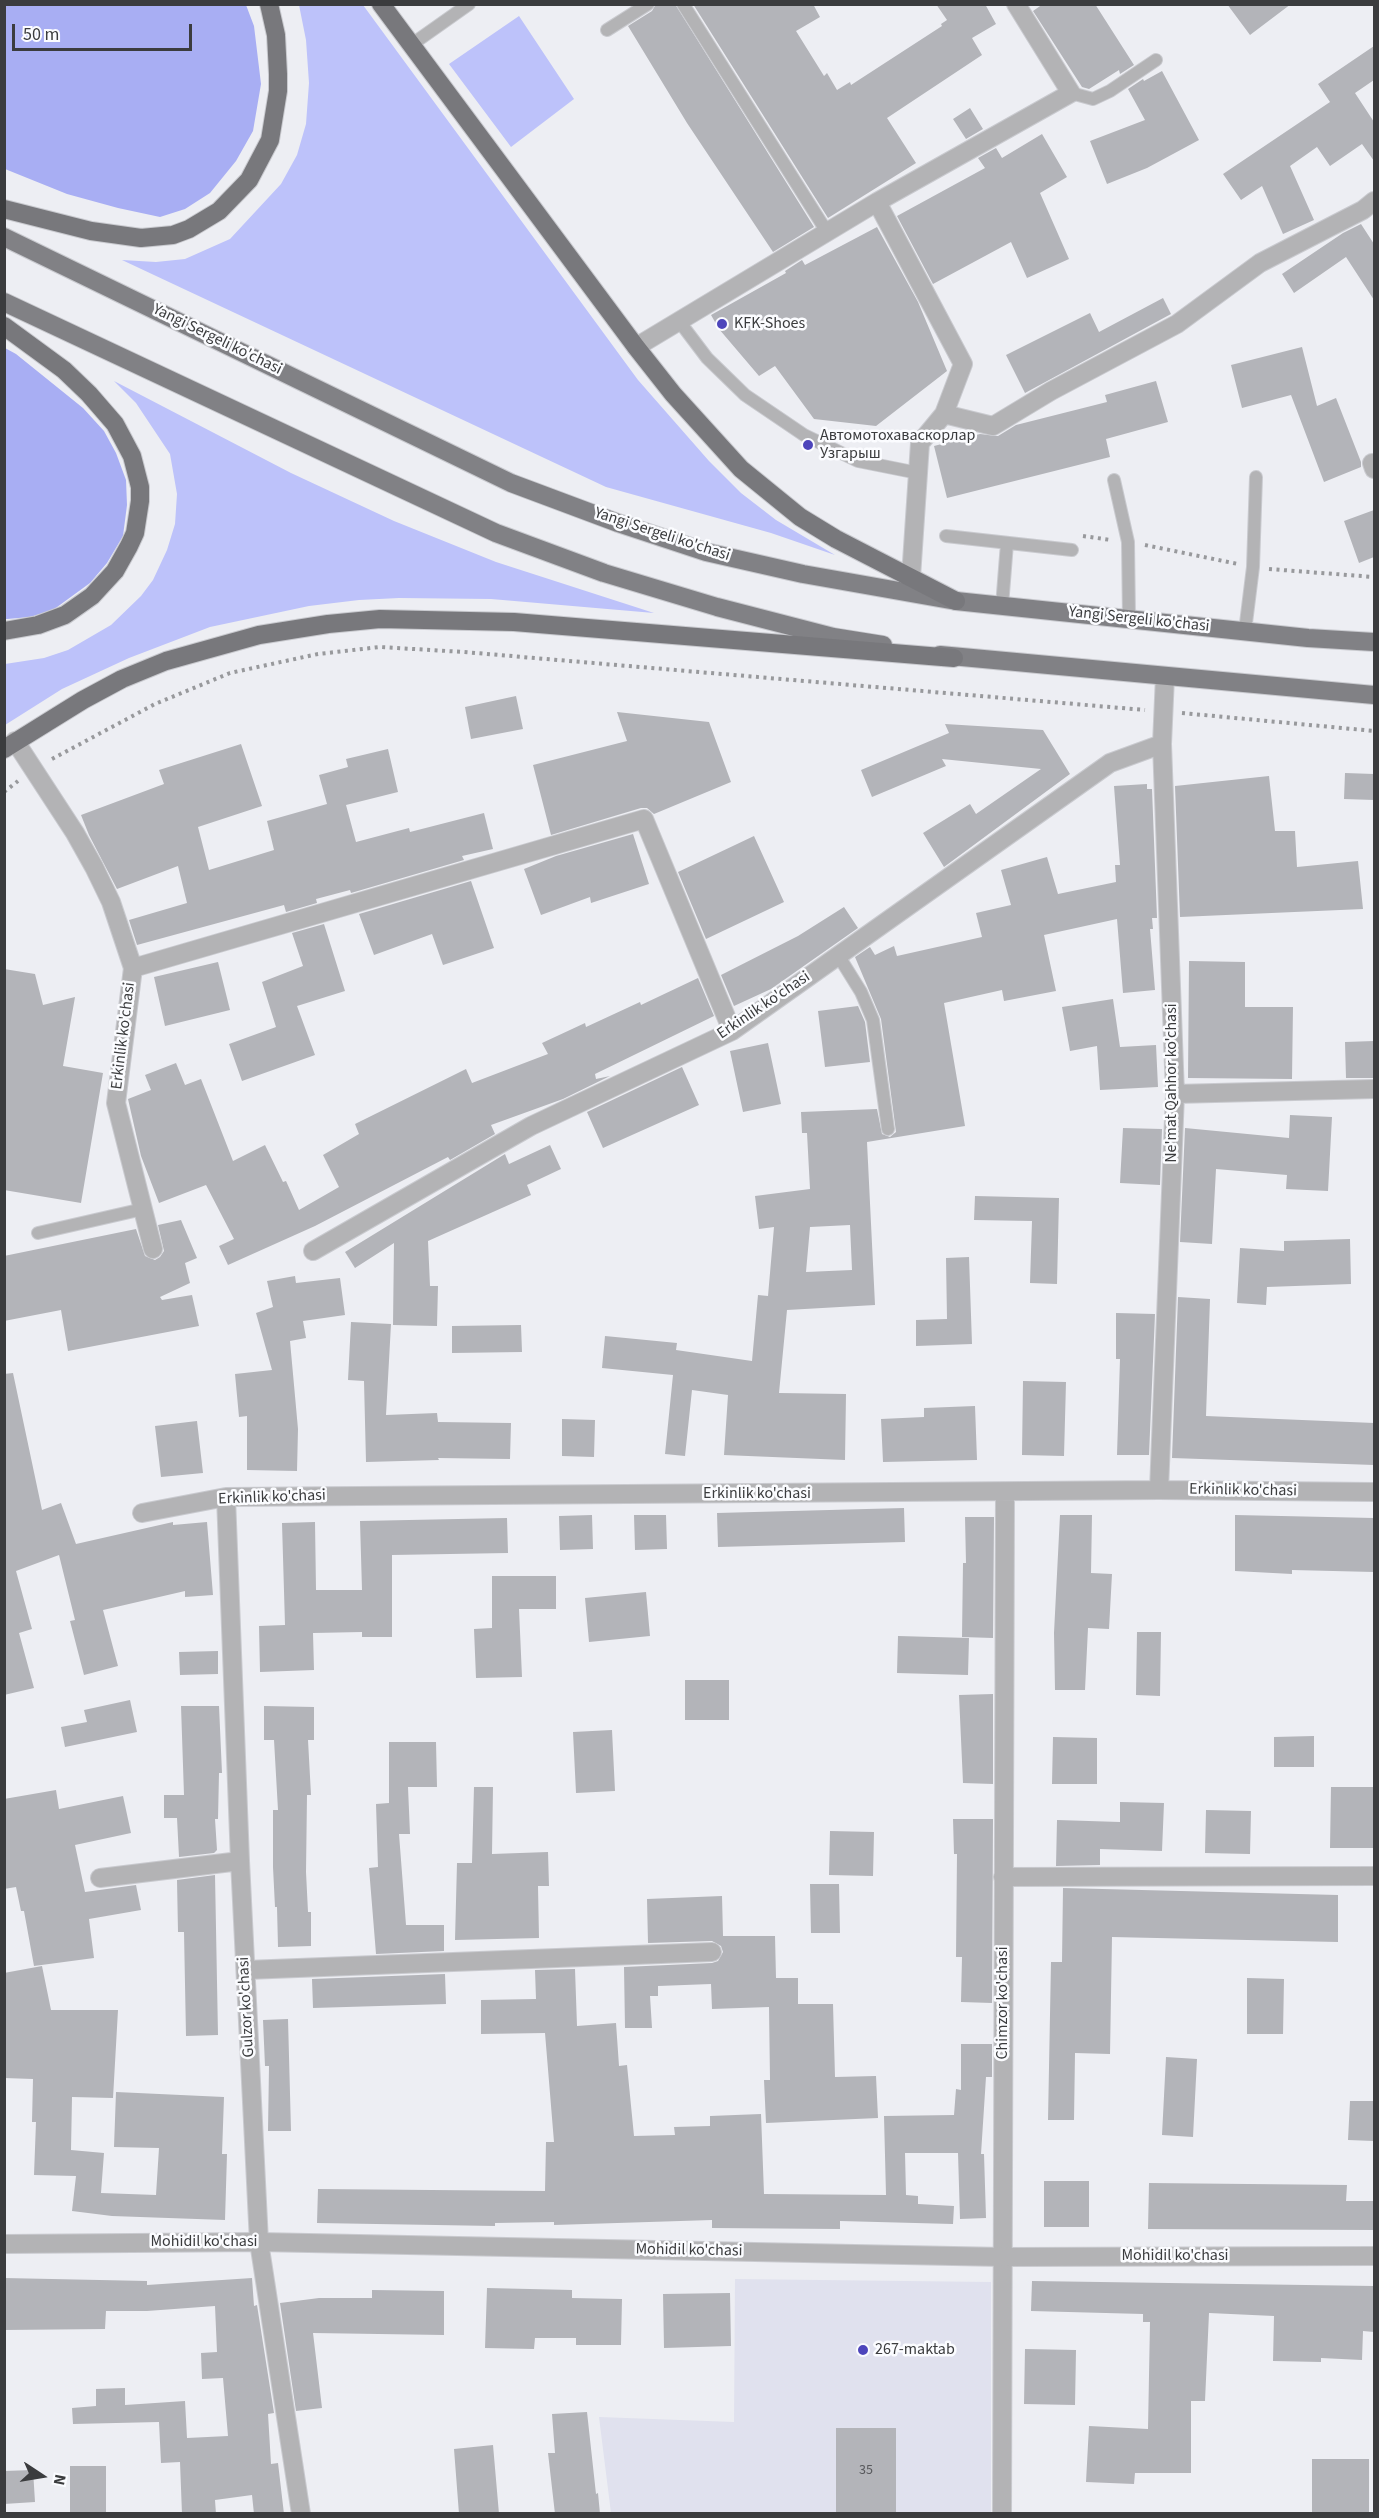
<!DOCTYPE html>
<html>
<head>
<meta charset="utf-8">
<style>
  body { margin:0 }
  #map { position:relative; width:1379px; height:2518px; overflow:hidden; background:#edeef3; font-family:"Source Sans 3",sans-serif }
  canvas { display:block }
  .frame { position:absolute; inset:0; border:6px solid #3b3c3e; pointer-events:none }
  .north { position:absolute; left:12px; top:2446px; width:60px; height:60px; -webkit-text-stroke:4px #fbfcff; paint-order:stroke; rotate:102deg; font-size:16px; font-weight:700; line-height:24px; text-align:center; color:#3b3c3e }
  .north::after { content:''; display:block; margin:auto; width:21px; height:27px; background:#3b3c3e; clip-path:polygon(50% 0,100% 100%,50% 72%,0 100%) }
  .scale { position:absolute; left:12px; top:24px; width:180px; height:27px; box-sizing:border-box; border:3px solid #3b3c3e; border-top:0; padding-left:8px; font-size:18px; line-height:21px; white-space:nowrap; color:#3b3c3e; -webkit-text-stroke:4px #fbfcff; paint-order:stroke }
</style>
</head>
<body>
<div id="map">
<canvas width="1379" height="2518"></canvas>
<div class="frame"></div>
<div class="north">N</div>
<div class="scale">50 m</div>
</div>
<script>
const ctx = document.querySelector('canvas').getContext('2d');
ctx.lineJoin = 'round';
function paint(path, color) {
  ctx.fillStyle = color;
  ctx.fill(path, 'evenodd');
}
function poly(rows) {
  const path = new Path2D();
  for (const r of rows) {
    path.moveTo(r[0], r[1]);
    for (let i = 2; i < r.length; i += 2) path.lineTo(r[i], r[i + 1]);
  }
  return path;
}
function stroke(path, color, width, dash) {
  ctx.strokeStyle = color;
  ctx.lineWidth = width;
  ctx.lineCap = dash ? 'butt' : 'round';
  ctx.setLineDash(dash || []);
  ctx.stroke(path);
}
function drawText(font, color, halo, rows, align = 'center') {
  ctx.font = font + ' "Source Sans 3",sans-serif';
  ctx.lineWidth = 5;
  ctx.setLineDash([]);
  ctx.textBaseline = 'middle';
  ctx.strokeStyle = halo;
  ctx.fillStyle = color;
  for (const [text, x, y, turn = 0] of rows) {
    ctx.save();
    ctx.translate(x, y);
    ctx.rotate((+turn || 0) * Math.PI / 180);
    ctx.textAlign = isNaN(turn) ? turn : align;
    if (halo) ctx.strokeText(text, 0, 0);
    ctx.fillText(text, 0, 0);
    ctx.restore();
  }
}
const built = poly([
  [735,2279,991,2282,991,2513,611,2513,599,2417,734,2422]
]);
const green = poly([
  [299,5,363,5,638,380,709,461,741,493,776,520,835,555,771,533,606,487,122,260,156,262,185,259,230,239,281,184,297,155,306,124,309,83,306,40],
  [519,16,574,99,511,147,449,64],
  [114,381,291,473,394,521,496,562,654,613,491,599,399,598,359,600,309,606,210,627,129,658,62,689,5,725,5,664,44,658,68,650,111,625,141,596,153,580,167,550,175,524,177,494,170,454,136,403]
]);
const forest = poly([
  [4,5,246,5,254,26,261,84,253,131,236,161,210,193,185,209,160,217,118,208,67,194,5,169],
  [5,348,16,354,83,408,104,431,116,453,126,480,127,505,123,536,107,563,90,583,53,610,30,617,7,619,4,619]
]);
const building = poly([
  [656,4,675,4,814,227,773,252,687,123,628,26,652,11],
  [693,4,813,4,820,17,796,31,824,76,827,73,837,90,850,82,851,85,942,26,941,24,947,20,936,4,985,4,996,24,972,38,982,55,887,118,916,163,828,218],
  [1043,4,1095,4,1134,65,1120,74,1119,70,1089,89,1082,87,1033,11],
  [1227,4,1291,4,1250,35],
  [1374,46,1374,80,1355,93,1374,122,1374,161,1362,144,1330,166,1317,147,1290,166,1314,220,1283,234,1262,186,1241,200,1223,174,1330,102,1318,84],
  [1162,71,1199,140,1147,168,1107,184,1090,141,1145,120,1128,89,1143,79,1144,81],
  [970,108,983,129,966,139,953,119],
  [1042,134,1067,177,1040,193,1069,259,1027,278,1011,242,933,284,897,216,985,168,978,158,996,148,1002,158],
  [1361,224,1374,244,1374,300,1346,257,1294,293,1282,274,1343,233],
  [877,227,918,302,947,371,876,426,814,419,775,366,759,376,719,329,711,315,786,273,785,271,802,260,805,265],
  [1163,298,1171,314,1025,393,1006,355,1090,313,1099,332],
  [1302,347,1317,406,1336,398,1361,462,1361,467,1324,482,1291,395,1242,408,1231,365],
  [1156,381,1168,422,1106,439,1110,457,947,498,934,446,980,434,998,436,1016,425,1107,402,1105,395],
  [1374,510,1374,557,1359,563,1344,521],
  [516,696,523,729,471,739,465,707],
  [617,712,709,722,731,782,654,814,647,808,641,808,551,835,533,765,627,741],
  [945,724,1043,730,1070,774,944,867,923,833,970,804,976,814,1041,769,942,759,946,766,872,797,861,770,949,733],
  [241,744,262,806,198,827,209,870,274,850,267,821,327,804,319,775,348,767,346,759,388,749,398,792,346,805,356,842,409,828,410,832,484,813,493,849,462,856,464,860,351,893,350,890,316,899,317,903,286,912,284,905,137,945,129,920,187,903,178,866,117,889,89,835,81,815,164,784,159,770],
  [1345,773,1374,774,1374,800,1344,799],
  [1269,776,1275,831,1295,831,1297,867,1358,861,1363,909,1180,917,1175,786],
  [1147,784,1147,789,1152,789,1157,918,1152,918,1153,929,1150,929,1155,990,1123,993,1117,919,1044,935,1056,991,1004,1001,1002,990,944,1003,965,1126,867,1142,875,1305,787,1310,779,1393,846,1394,845,1460,724,1455,728,1395,692,1390,685,1456,665,1454,673,1375,602,1368,605,1336,677,1343,676,1350,752,1361,758,1295,768,1296,774,1227,759,1229,755,1196,810,1189,807,1133,802,1133,801,1112,877,1109,882,1134,890,1137,896,1132,881,1019,855,957,870,947,875,955,894,946,897,956,982,937,976,913,1011,905,1001,870,1047,857,1058,894,1116,882,1115,865,1120,865,1114,786],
  [850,1225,852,1270,806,1272,810,1227],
  [633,834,649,884,591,903,590,897,541,915,524,869,556,856],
  [754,836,784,902,706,939,678,872],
  [471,881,494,948,443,965,432,934,374,955,359,914],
  [844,907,858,928,771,989,734,1006,721,975,798,936],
  [324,924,345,991,297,1006,315,1055,242,1081,229,1044,276,1027,262,982,303,966,292,933],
  [1189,961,1245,962,1245,1007,1293,1007,1292,1079,1188,1078],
  [218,962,230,1010,165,1026,154,977],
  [4,969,35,974,43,1005,75,997,63,1066,103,1073,81,1203,4,1190],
  [698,978,714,1016,595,1074,596,1079,610,1076,563,1099,491,1125,495,1134,450,1160,448,1157,315,1226,228,1265,219,1246,234,1239,206,1185,159,1203,141,1156,128,1099,151,1090,145,1075,176,1063,185,1085,201,1079,233,1161,265,1145,283,1182,286,1181,299,1210,339,1187,323,1155,359,1134,355,1124,466,1069,472,1083,548,1054,542,1043,585,1023,586,1027,640,1002,641,1005],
  [1113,999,1120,1047,1156,1045,1158,1087,1100,1090,1097,1046,1070,1051,1062,1007],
  [858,1006,865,1022,870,1062,825,1067,818,1011],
  [1374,1041,1374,1078,1346,1078,1345,1042],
  [768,1043,781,1104,743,1112,730,1051],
  [682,1067,699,1105,603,1148,587,1112],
  [1290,1115,1332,1117,1328,1191,1286,1189,1287,1175,1216,1169,1212,1244,1180,1242,1185,1128,1289,1138],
  [1123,1128,1162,1129,1160,1185,1120,1183],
  [550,1145,561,1169,527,1185,531,1195,428,1241,430,1286,438,1286,437,1326,393,1325,394,1243,355,1268,345,1252,505,1154,509,1164],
  [975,1196,1059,1198,1057,1284,1030,1283,1032,1221,974,1220],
  [181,1220,197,1258,185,1263,190,1283,160,1297,162,1300,192,1295,199,1326,68,1351,61,1310,4,1321,4,1256,136,1229,145,1256,155,1260,160,1257,164,1251,158,1225],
  [1350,1239,1351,1284,1267,1287,1266,1305,1237,1303,1240,1248,1284,1251,1284,1241],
  [969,1257,972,1344,916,1346,916,1320,947,1319,946,1258],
  [295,1276,296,1283,340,1278,345,1315,303,1321,306,1338,290,1341,298,1429,297,1471,247,1470,247,1416,239,1417,235,1374,272,1370,256,1313,273,1307,267,1281],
  [1178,1297,1210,1299,1206,1416,1374,1423,1374,1465,1172,1458],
  [1116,1313,1155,1314,1149,1455,1117,1455,1120,1359,1116,1359],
  [351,1322,391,1324,386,1415,437,1413,438,1422,511,1423,510,1459,438,1458,439,1460,366,1462,364,1381,348,1380],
  [521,1325,522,1352,452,1353,452,1326],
  [13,1373,42,1510,61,1503,76,1544,173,1522,173,1525,207,1522,213,1595,185,1597,185,1591,103,1610,118,1666,84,1675,70,1621,75,1620,59,1555,16,1571,32,1629,19,1633,34,1688,4,1695,4,1374],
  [1023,1381,1066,1382,1064,1456,1022,1455],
  [975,1406,977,1460,883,1462,881,1419,924,1417,924,1408],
  [562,1419,595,1420,594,1457,562,1456],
  [197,1421,203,1473,161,1477,155,1426],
  [904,1508,905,1542,718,1547,717,1513],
  [592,1515,593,1549,560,1550,559,1516],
  [634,1515,666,1515,667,1549,635,1550],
  [1060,1515,1092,1515,1091,1573,1112,1574,1109,1629,1088,1628,1085,1690,1055,1690,1054,1633],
  [1235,1515,1374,1518,1374,1572,1292,1570,1292,1574,1235,1571],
  [965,1517,994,1517,993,1638,962,1637,963,1563,966,1563],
  [507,1518,508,1553,392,1555,392,1637,362,1637,362,1632,313,1633,314,1670,260,1672,259,1626,285,1625,282,1523,315,1522,316,1590,362,1590,360,1521],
  [492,1576,556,1576,556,1609,519,1609,522,1677,476,1678,474,1629,492,1628],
  [646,1592,650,1636,589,1642,585,1598],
  [1137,1632,1161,1632,1160,1696,1136,1695],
  [898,1636,969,1638,968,1675,897,1673],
  [218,1651,218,1674,180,1675,179,1652],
  [685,1680,729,1680,729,1720,685,1720],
  [993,1694,993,1784,963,1783,959,1695],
  [130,1700,137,1732,65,1747,61,1727,87,1722,84,1710],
  [181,1706,219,1706,222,1773,219,1773,218,1819,215,1819,217,1850,214,1853,179,1857,177,1818,164,1818,164,1795,184,1795],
  [264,1706,314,1707,314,1740,308,1740,311,1795,307,1795,306,1872,308,1912,311,1912,311,1946,278,1947,277,1907,275,1907,273,1867,273,1810,278,1810,274,1740,264,1740],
  [612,1730,615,1791,576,1793,573,1732],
  [1314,1736,1314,1767,1274,1767,1274,1737],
  [1053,1737,1097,1738,1097,1784,1052,1784],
  [389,1742,436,1742,437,1787,408,1787,410,1834,399,1834,406,1925,444,1925,444,1951,376,1954,369,1868,378,1867,376,1804,389,1803],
  [474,1787,493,1787,492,1854,548,1852,549,1886,538,1886,539,1938,455,1940,457,1863,472,1863],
  [1331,1787,1374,1787,1374,1848,1330,1848],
  [56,1790,59,1809,123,1796,131,1833,75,1845,85,1892,136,1885,141,1910,89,1919,94,1958,34,1966,24,1911,21,1911,16,1887,4,1889,4,1799],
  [1120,1802,1164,1803,1162,1851,1100,1849,1100,1865,1056,1866,1057,1820,1120,1822],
  [1206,1810,1251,1811,1250,1854,1205,1853],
  [953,1819,993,1819,992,2003,961,2002,962,1957,956,1957,957,1854,954,1854],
  [830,1831,874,1832,873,1876,829,1875],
  [215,1875,218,2035,186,2036,184,1932,178,1932,177,1880],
  [810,1884,839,1884,840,1933,811,1933],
  [1063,1888,1338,1895,1338,1942,1112,1937,1110,2054,1075,2053,1074,2120,1048,2120,1051,1962,1062,1962],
  [722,1896,723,1936,775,1936,776,1978,798,1978,798,2004,833,2004,835,2077,876,2076,878,2118,766,2123,764,2080,770,2080,769,2007,712,2009,711,1984,658,1986,658,1996,650,1996,652,2028,625,2028,624,1967,712,1963,718,1961,723,1952,721,1946,712,1941,648,1943,647,1899],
  [42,1966,51,2010,118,2010,113,2098,72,2097,71,2150,104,2153,101,2193,156,2195,159,2148,114,2147,116,2092,224,2097,222,2154,227,2154,225,2220,112,2216,72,2211,76,2176,34,2175,36,2122,32,2122,33,2079,4,2078,4,1973],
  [575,1969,577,2026,616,2023,619,2066,627,2065,634,2136,675,2135,674,2127,710,2126,710,2116,761,2114,764,2194,886,2195,884,2116,954,2115,956,2089,961,2090,961,2044,992,2044,992,2077,986,2077,981,2154,984,2154,986,2218,960,2219,958,2153,905,2153,906,2195,918,2196,918,2204,954,2206,953,2224,840,2221,840,2229,712,2228,712,2220,554,2225,554,2222,495,2223,495,2226,317,2223,318,2189,545,2191,546,2142,554,2142,545,2033,481,2034,481,2000,536,1999,535,1970],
  [445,1974,446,2004,313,2008,312,1979],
  [1247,1978,1284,1979,1283,2034,1247,2034],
  [288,2019,291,2131,268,2131,269,2066,265,2066,263,2020],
  [1166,2057,1197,2059,1193,2137,1162,2135],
  [1350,2101,1374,2101,1374,2141,1348,2140],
  [1044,2181,1089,2181,1089,2227,1044,2227],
  [1149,2183,1347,2185,1346,2201,1374,2201,1374,2230,1148,2229],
  [4,2278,147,2281,147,2285,252,2278,254,2306,257,2305,274,2413,268,2414,271,2464,278,2463,284,2514,254,2514,252,2495,215,2500,216,2514,182,2514,180,2462,161,2463,159,2422,73,2424,72,2408,96,2406,96,2389,125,2388,125,2405,185,2401,187,2438,228,2436,223,2378,202,2379,201,2353,217,2352,215,2306,147,2311,106,2311,105,2329,4,2330],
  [1032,2281,1374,2286,1374,2332,1363,2331,1362,2360,1321,2358,1321,2362,1273,2361,1274,2316,1209,2313,1205,2401,1191,2401,1191,2473,1135,2473,1134,2484,1086,2482,1089,2426,1148,2429,1150,2322,1143,2322,1143,2314,1031,2311],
  [487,2288,572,2290,572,2298,622,2299,621,2345,576,2345,576,2338,535,2338,534,2349,485,2348],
  [372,2290,444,2291,444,2335,313,2333,322,2408,296,2411,280,2303,319,2298,372,2298],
  [730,2293,731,2346,664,2348,663,2294],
  [1025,2349,1076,2350,1075,2405,1024,2404],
  [587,2412,596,2494,598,2493,600,2514,555,2514,548,2453,555,2453,552,2414],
  [836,2428,896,2428,896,2514,836,2514],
  [493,2445,499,2514,459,2514,454,2449],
  [1312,2459,1369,2459,1369,2514,1312,2514],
  [70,2466,106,2466,106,2514,70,2514],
  [33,2470,35,2502,4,2504,4,2471]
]);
const path = poly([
  [1083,536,1111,540],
  [1145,545,1238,564],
  [1269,569,1374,577],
  [1182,713,1374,731],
  [52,759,155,704,230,673,318,654,380,647,464,652,1145,710],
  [4,792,18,781]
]);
const service = poly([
  [683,4,827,232],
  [607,30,648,4],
  [411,45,469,4],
  [1071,93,1093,99,1110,91,1156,60],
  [679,321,707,358,745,395,804,435,858,461,918,473],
  [1114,480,1128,542,1129,619],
  [946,536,1072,550],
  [1002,606,1007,543],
  [1245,631,1253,567,1256,477],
  [838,955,861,992,873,1020,888,1129],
  [38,1233,143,1209]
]);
const minor = poly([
  [877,202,963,364,944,414,920,443,910,592],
  [636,347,877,202,1071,93,1016,4],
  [944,414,993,426,1051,391,1177,324,1260,263,1363,210,1374,201],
  [1372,463,1374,469],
  [15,741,75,833,94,867,111,902,133,968,116,1103,153,1249],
  [133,968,644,819,732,1031],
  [1175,1094,1374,1089],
  [313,1251,531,1126,732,1031,1110,763,1162,744],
  [1159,1490,1175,1094,1162,744,1165,676],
  [226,1497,240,1861,259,2242,301,2514],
  [142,1513,226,1497,1159,1490,1374,1492],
  [1003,1877,1374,1876],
  [100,1878,240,1861],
  [246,1970,712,1952],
  [1002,2514,1005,1492]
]);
const tertiary = poly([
  [4,2244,259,2242,1003,2257,1374,2256]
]);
const primary = poly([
  [4,237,511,483,618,523,706,552,803,574,956,601,1308,638,1374,642],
  [4,302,496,533,604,573,717,607,833,637,883,645],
  [940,655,1374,695]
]);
const trunk = poly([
  [381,4,636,347,673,394,741,469,800,517,836,539,956,601],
  [4,209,91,231,141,238,173,235,189,229,219,211,249,180,270,140,278,91,278,74,276,35,269,4],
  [4,326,64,370,89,394,115,424,132,456,140,487,140,501,135,533,129,546,115,571,92,596,65,615,38,625,4,631],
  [4,749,83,700,122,679,166,661,259,635,328,624,380,619,514,622,954,658]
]);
const markers = [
  [722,324,6,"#4d45bb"],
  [808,445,6,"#4d45bb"],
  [863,2350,6,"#4d45bb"]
];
const numberNames = [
  ["35",866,2471]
];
const poiNames = [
  ["KFK-Shoes",734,324],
  ["Автомотохаваскорлар",820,436],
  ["Узгарыш",820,454],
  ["267-maktab",875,2350]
];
const streetNames = [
  ["Yangi Sergeli ko'chasi",217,340,26],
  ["Yangi Sergeli ko'chasi",662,535,18],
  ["Yangi Sergeli ko'chasi",1139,620,6],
  ["Erkinlik ko'chasi",764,1006,-34],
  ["Erkinlik ko'chasi",124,1036,-83],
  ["Ne'mat Qahhor ko'chasi",1172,1083,-90],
  ["Erkinlik ko'chasi",1243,1491,1],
  ["Erkinlik ko'chasi",757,1494],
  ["Erkinlik ko'chasi",272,1498,-2],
  ["Chimzor ko'chasi",1003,2003,-90],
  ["Gulzor ko'chasi",247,2007,-93],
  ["Mohidil ko'chasi",204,2242],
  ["Mohidil ko'chasi",689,2251,1],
  ["Mohidil ko'chasi",1175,2256]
];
paint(built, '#e0e1ee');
paint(green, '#bdc2fa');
paint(forest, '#a8aef3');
paint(building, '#b3b4b9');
stroke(service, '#c9cacf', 14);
stroke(minor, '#c9cacf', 20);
stroke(tertiary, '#c9cacf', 20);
stroke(primary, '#c9cacf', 20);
stroke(trunk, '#c9cacf', 20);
stroke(path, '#98999c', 4, [3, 4.5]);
stroke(service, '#b3b3b5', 12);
stroke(minor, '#b3b3b5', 18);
stroke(tertiary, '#b3b3b5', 18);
stroke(primary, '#818185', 18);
stroke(trunk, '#78787c', 18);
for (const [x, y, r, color] of markers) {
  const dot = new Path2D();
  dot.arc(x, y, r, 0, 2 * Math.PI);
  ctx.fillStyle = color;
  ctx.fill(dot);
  stroke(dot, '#fbfcff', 2);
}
drawText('14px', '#595a5d', null, numberNames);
drawText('16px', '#3b3c3e', '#fbfcff', poiNames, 'left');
drawText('16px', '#3b3c3e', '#fbfcff', streetNames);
</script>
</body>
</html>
